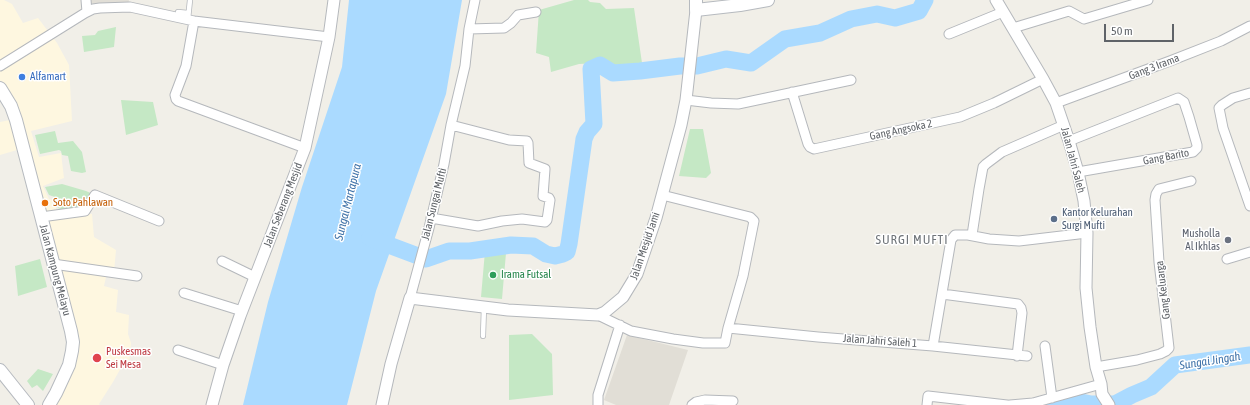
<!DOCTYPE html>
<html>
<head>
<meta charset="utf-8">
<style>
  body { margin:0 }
  #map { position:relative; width:1250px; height:405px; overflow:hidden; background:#f1efe8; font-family:"Asap Condensed",sans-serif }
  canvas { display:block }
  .scale { position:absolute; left:1104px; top:24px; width:70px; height:18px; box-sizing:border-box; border:2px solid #5f6368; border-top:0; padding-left:5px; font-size:12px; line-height:14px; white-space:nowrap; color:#5f6368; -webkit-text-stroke:3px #fff; paint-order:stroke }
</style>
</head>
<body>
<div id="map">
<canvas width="1250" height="405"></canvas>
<div class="scale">50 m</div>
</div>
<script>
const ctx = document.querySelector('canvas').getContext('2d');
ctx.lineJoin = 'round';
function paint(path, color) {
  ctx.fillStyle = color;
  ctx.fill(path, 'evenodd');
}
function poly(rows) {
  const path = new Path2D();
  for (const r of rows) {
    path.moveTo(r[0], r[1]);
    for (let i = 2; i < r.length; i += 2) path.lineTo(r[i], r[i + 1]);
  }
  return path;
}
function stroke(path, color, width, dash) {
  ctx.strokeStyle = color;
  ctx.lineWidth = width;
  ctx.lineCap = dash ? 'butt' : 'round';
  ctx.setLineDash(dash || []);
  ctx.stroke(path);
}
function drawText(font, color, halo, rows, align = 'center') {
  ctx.font = font + ' "Asap Condensed",sans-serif';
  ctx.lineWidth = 3;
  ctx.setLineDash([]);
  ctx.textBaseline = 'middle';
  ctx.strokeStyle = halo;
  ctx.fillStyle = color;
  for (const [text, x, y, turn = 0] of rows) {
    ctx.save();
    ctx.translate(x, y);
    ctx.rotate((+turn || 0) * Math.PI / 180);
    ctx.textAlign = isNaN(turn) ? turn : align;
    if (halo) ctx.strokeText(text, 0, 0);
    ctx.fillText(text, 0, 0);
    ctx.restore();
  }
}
const commercial = poly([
  [0,0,4,0,12,4,23,23,38,18,57,43,69,65,72,121,31,131,39,157,61,153,64,178,43,186,49,199,54,200,57,213,92,214,94,237,116,250,114,272,107,273,104,286,118,290,116,312,129,315,128,334,131,343,129,365,122,366,113,382,99,404,100,405,55,405,77,354,76,323,50,238,13,100,0,81],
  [10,120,17,150,0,155,0,122]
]);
const education = poly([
  [89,0,129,0,128,5,105,5,89,3],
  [627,335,688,350,669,405,616,405,604,400]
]);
const green = poly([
  [574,0,588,0,590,2,600,3,606,9,634,8,642,63,608,70,599,63,579,64,551,72,549,57,536,53,539,10],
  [116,27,114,47,84,52,82,36,95,35,98,31],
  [121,100,153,102,158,125,126,135],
  [690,129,703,129,711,173,706,178,679,176],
  [55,131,58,143,73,141,82,152,86,172,82,173,71,171,68,156,62,155,61,151,59,150,40,154,35,135],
  [62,184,86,191,93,194,84,208,70,213,58,208,55,197,49,195,45,187],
  [485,251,506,253,502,299,481,297],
  [40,259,47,287,18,296,15,266],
  [532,334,552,354,553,395,509,400,509,335],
  [38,369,53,374,43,391,37,385,32,388,27,381]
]);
const water = poly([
  [349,0,462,0,446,94,376,291,347,405,243,405,268,302,302,187,342,67]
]);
const river = poly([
  [370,238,426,259,449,251,470,251,511,245,533,246,546,254,555,256,563,254,567,252,569,244,584,139,587,132,594,124,591,69,600,65,613,73,640,71,680,66,697,66,726,59,751,63,785,39,820,33,851,19,877,14,895,18,919,11,925,0],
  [1039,405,1067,399,1091,404,1115,404,1132,395,1151,387,1175,365,1250,355]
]);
const service = poly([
  [178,12,188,13],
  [188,19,190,0],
  [483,336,484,307]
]);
const minor = poly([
  [86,0,87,12],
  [194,21,186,66,175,95,176,99,178,101,305,148],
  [1013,28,1069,11,1084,19,1148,0],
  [469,29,504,28,511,23,518,15,536,12],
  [949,34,1003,12],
  [0,66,85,13,93,9,100,8,130,7,194,21,329,37],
  [792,92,808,144,810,147,814,149,960,117,994,103,1043,79],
  [1250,93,1233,98,1222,105,1219,108,1223,128,1250,206],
  [686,100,711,103,738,104,851,80],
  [1056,103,1170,61,1221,41,1250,26],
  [1069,141,1178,98,1184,102,1189,117,1197,145,1197,148,1193,152,1078,172],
  [662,195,750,217,754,221,743,276,728,328],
  [41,217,85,211,95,195,159,221],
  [431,218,478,226,502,221,522,219,545,222,547,220,550,200,549,198,543,196,545,169,529,163,528,143,527,141,509,140,451,125],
  [972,235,979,189,983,167,986,164,1002,152,1064,125],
  [1227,259,1250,252],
  [222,261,255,277],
  [53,264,137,276],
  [184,293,242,311],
  [942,294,1018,304,1021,308,1022,313,1017,356],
  [410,298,429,228,444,164,451,125,465,66,469,29,475,0],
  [598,315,631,331,673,339,703,343,725,343,728,328,818,337,933,346,1027,356],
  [933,346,951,240,955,235,968,235,989,239,1019,241,1087,233],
  [1045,346,1052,398],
  [178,350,223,365],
  [1096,367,1137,360,1160,354,1166,351,1169,348,1159,262,1155,200,1156,194,1159,189,1191,181],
  [598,405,598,395,620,325],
  [692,405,696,402,705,400,733,401],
  [927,405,928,396,1007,405],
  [1010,405,1033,403,1101,384]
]);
const tertiary = poly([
  [996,0,1043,79,1056,103,1069,141,1078,172,1084,201,1087,233,1086,288,1090,327,1096,367,1101,384,1102,394,1109,405],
  [212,405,223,365,240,316,305,148,329,37,334,0],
  [382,405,391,364,410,298,508,310,598,315,605,312,623,297,637,274,656,218,681,125,686,100,696,10]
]);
const secondary = poly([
  [696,0,696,10,740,5,768,0],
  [0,88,11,106,16,120,71,331,73,342,72,351,69,365,56,393,49,405],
  [0,370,28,405]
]);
const markers = [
  [22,77,4,"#3f7fe0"],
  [45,203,4,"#e8710a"],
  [1054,219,4,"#5c6f8a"],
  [1228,240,4,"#6b7280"],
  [493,275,4,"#2e9e5b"],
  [97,358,5,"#e0444e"]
];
const streetNames = [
  ["Gang 3 Irama",1154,67,-21],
  ["Gang Angsoka 2",901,130,-12],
  ["Gang Barito",1166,157,-11],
  ["Jalan Jahri Saleh",1073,160,75],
  ["Jalan Sungai Mufti",434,204,-76],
  ["Jalan Seberang Mesjid",283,205,-69],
  ["Jalan Mesjid Jami",645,246,-71],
  ["Jalan Kampung Melayu",55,270,75],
  ["Gang Keluarga",1163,290,-97],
  ["Jalan Jahri Saleh 1",880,341,4]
];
const shopNames = [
  ["Alfamart",30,77]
];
const foodNames = [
  ["Soto Pahlawan",53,203]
];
const serviceNames = [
  ["Kantor Kelurahan",1062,213],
  ["Surgi Mufti",1062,226]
];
const worshipNames = [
  ["Musholla",1220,234],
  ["Al Ikhlas",1220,247]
];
const leisureNames = [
  ["Irama Futsal",501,275]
];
const healthNames = [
  ["Puskesmas",106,352],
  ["Sei Mesa",106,365]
];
const waterNames = [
  ["Sungai Martapura",348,202,-76],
  ["Sungai Jingah",1210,361,-9]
];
const quarterNames = [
  ["SURGI MUFTI",912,240]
];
paint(commercial, '#fef7e0');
paint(education, '#e1ded6');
paint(green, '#c5e8c5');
paint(water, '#aadaff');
stroke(river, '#aadaff', 17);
stroke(service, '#b5b8bc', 6);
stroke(minor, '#b5b8bc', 11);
stroke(tertiary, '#b5b8bc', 13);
stroke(secondary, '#b6babf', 14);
stroke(service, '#fff', 4.5);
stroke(minor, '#fff', 9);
stroke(tertiary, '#fff', 11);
stroke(secondary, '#fff', 12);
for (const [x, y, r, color] of markers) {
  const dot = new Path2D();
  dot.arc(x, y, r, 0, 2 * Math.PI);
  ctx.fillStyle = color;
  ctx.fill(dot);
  stroke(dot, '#fff', 1.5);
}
drawText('11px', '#5f6368', '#fff', streetNames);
drawText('11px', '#366cbe', '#fff', shopNames, 'left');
drawText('11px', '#c56008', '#fff', foodNames, 'left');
drawText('11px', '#4e5e75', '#fff', serviceNames, 'left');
drawText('11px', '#5b616d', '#fff', worshipNames, 'right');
drawText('11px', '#27864d', '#fff', leisureNames, 'left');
drawText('11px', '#be3a42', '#fff', healthNames, 'left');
drawText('italic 12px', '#4174aa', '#fff', waterNames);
ctx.letterSpacing = '1px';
drawText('13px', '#70757a', '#fff', quarterNames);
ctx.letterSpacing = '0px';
</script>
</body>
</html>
